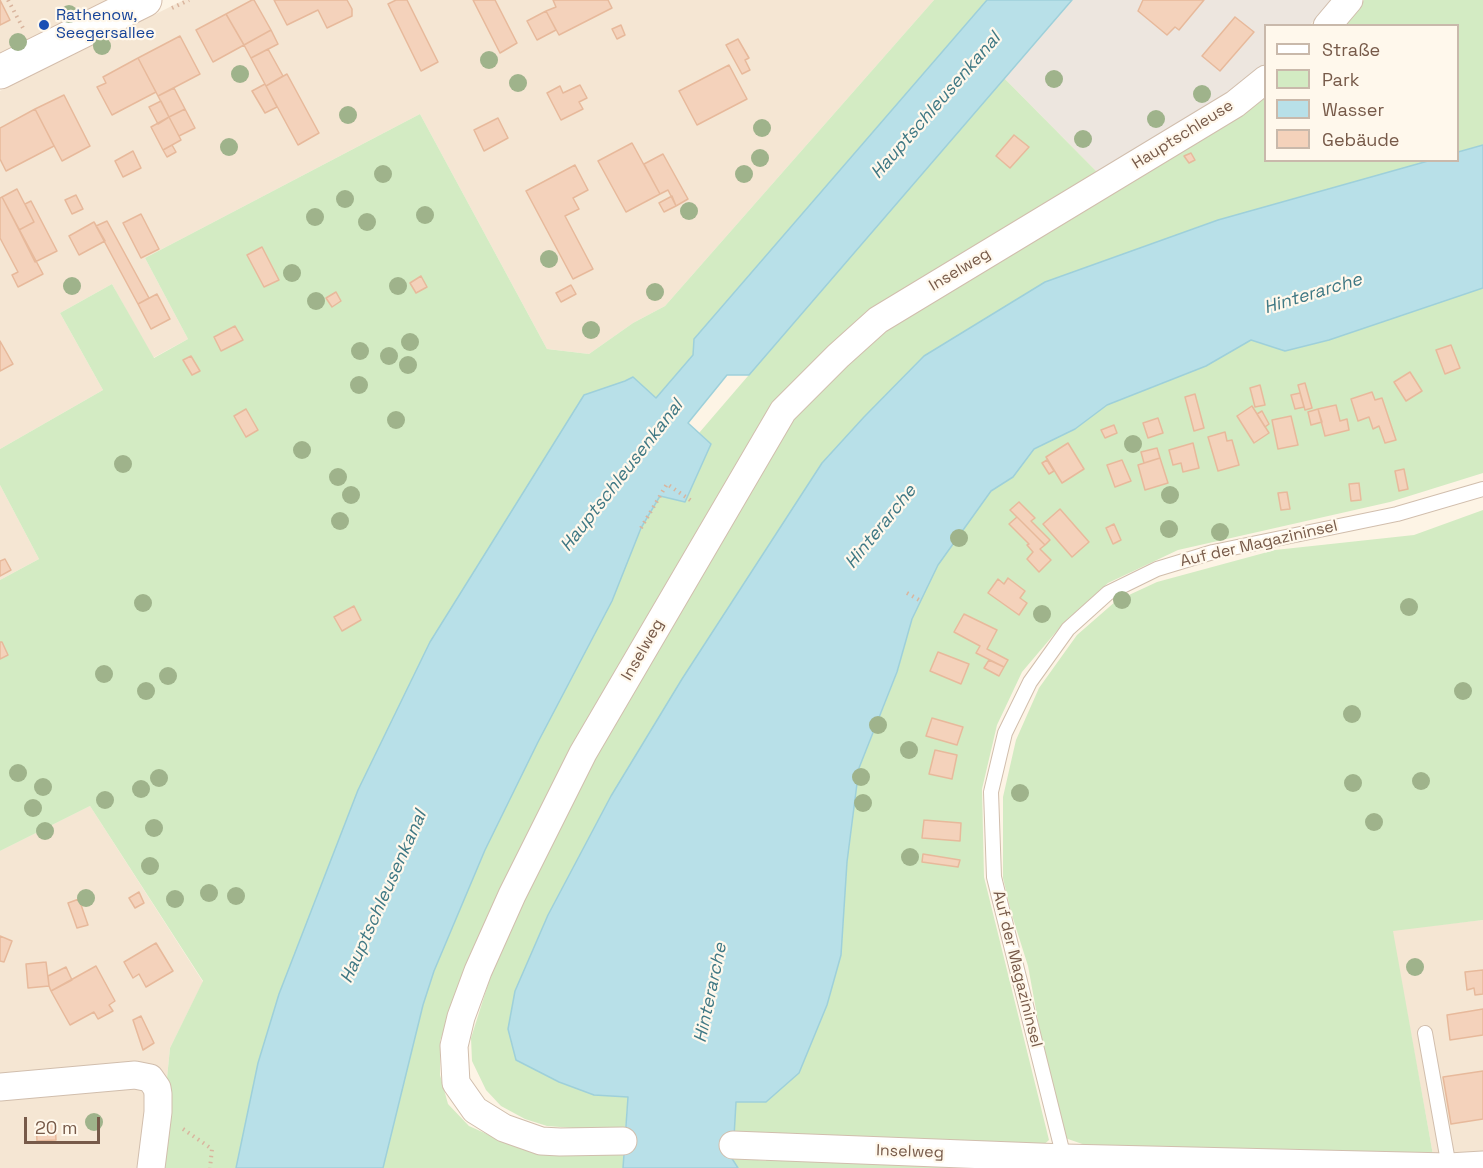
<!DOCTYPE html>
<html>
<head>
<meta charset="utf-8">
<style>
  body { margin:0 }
  #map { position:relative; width:1483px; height:1168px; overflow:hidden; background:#fdf4e5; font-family:"Space Grotesk",sans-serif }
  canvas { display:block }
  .legend { position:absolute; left:1264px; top:24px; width:195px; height:138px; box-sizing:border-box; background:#fff8ec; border:2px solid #c9b9ab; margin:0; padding:8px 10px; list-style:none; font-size:18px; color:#775a49 }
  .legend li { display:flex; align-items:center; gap:12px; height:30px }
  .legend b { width:30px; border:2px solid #c9b9ab }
  .scale { position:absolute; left:24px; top:1117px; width:76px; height:27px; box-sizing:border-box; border:3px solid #775a49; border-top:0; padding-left:8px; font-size:18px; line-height:21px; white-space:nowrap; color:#775a49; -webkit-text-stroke:4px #fff8ec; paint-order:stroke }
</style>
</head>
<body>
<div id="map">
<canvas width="1483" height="1168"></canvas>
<ul class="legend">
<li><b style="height:8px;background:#fff"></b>Straße</li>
<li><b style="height:16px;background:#d3ebc3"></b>Park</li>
<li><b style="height:16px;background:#b8e0e8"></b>Wasser</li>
<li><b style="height:16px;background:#f4d2bb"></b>Gebäude</li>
</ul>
<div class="scale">20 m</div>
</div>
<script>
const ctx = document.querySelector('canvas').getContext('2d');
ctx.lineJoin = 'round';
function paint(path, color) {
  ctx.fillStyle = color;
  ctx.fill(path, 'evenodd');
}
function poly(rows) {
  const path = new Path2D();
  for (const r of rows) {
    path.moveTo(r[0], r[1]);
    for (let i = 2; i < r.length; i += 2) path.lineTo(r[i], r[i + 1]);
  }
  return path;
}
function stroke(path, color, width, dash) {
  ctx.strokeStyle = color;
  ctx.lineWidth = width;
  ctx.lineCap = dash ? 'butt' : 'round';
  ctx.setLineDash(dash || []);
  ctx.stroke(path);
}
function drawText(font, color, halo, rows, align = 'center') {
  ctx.font = font + ' "Space Grotesk",sans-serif';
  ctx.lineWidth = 4.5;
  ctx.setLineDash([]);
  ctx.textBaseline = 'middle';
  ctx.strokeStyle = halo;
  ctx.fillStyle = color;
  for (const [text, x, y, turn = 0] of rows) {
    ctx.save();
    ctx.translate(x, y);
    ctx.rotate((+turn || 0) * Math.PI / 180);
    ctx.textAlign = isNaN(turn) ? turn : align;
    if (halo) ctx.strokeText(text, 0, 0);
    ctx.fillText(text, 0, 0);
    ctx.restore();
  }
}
const residential = poly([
  [0,0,118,0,0,59],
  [184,0,934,0,665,306,633,323,589,354,547,349,420,114,145,258,188,339,153,358,112,284,60,313,103,390,0,449,0,91],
  [0,485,39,559,0,580],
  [90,806,203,982,170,1048,158,1168,0,1168,0,851],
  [1483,920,1483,1152,1433,1155,1392,930]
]);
const industrial = poly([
  [1072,0,1333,0,1310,25,1266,26,1265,64,1225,98,1098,173,1004,78]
]);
const green = poly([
  [934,0,987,0,694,339,693,355,656,398,633,377,625,381,584,395,430,642,358,790,279,994,258,1063,236,1168,158,1168,170,1048,203,981,90,806,0,851,0,580,39,559,0,485,0,449,103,390,60,313,112,284,154,358,188,339,145,258,420,114,547,349,589,354,633,323,665,306],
  [1364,0,1483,0,1483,145,1458,152,1458,26,1343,26],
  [1004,78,1098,173,785,392,757,428,571,746,499,890,467,962,440,1041,440,1075,448,1104,469,1126,507,1143,624,1153,623,1168,383,1168,423,1005,434,971,485,850,538,742,612,601,641,528,660,496,711,444,699,433],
  [1265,95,1266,160,1428,161,1218,220,1045,282,924,356,864,417,822,463,682,679,611,796,548,915,515,991,508,1029,516,1060,559,1082,594,1095,628,1097,625,1132,547,1126,525,1119,501,1106,486,1090,472,1061,471,1038,490,978,523,902,591,761,793,418,887,325],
  [1483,288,1483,473,1390,502,1178,550,1108,583,1061,626,1022,672,997,725,982,789,984,877,1049,1140,1018,1168,738,1168,731,1157,766,1161,770,1139,734,1137,736,1101,841,955,847,862,859,768,897,673,912,619,938,565,991,491,1013,477,1034,449,1075,429,1107,405,1206,366,1251,340,1285,351,1329,340],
  [1483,510,1483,920,1393,931,1433,1155,1094,1148,1065,1138,1041,1037,1028,966,1011,912,1003,878,1003,797,1016,740,1039,688,1077,635,1116,601,1157,582,1275,550,1414,535]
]);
const water = poly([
  [987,0,1072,0,749,375,727,375,688,423,711,444,685,502,660,496,641,528,612,601,538,742,485,850,434,971,423,1005,383,1168,236,1168,258,1063,279,994,358,790,430,642,584,395,625,381,633,377,656,398,693,355,694,339,987,0],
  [1483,145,1483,288,1329,340,1285,351,1251,340,1206,366,1107,405,1075,429,1034,449,1013,477,991,491,938,565,912,619,897,672,859,768,847,862,841,955,827,1005,799,1073,766,1102,736,1102,734,1137,731,1157,738,1168,623,1168,628,1097,594,1095,559,1082,516,1060,508,1029,515,991,548,915,611,796,682,679,822,463,864,417,924,356,1045,282,1218,220,1428,161,1458,160,1458,152,1483,145]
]);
const building = poly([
  [0,0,10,20,0,25,0,0],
  [252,0,254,0,271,30,244,45,226,14,252,0],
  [274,0,347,0,352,9,352,16,327,28,318,10,287,25,274,0],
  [396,0,407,0,438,62,421,71,388,4,396,0],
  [473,0,495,0,517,43,500,53,473,0],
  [553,0,608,0,612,8,559,35,546,11,556,7,553,0],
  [1143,0,1204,0,1179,30,1175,27,1167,35,1138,11,1143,0],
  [546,11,556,30,537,40,527,21,546,11],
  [226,14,244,45,213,62,196,30,226,14],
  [1235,17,1254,32,1220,71,1202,56,1235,17],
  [621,25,625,35,617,39,612,29,621,25],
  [271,30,278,44,251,58,244,45,271,30],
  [180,36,200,74,158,96,138,58,180,36],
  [738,39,749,58,745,60,750,70,742,74,726,45,738,39],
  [268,49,283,76,266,86,251,58,268,49],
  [138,58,156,92,112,115,97,87,106,83,103,77,138,58],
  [729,65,747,99,697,125,679,91,729,65],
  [287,74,319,133,298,145,266,86,287,74],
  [265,84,277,107,265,113,252,91,265,84],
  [580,85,587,98,579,102,583,109,561,120,547,93,560,86,563,93,580,85],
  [174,88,185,109,169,117,158,96,174,88],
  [64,95,90,146,62,161,35,109,64,95],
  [161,101,169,117,158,124,149,107,161,101],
  [35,109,54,146,6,171,0,159,0,128,35,109],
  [185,109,195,128,179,136,169,117,185,109],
  [169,117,181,140,163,150,151,127,169,117],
  [498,118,508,138,484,151,474,130,498,118],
  [1014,135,1029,147,1010,168,996,156,1014,135],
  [632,143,660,194,626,212,598,161,632,143],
  [172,145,176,152,167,157,163,150,172,145],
  [133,151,141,168,123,177,115,161,133,151],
  [1191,153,1195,160,1189,163,1184,156,1191,153],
  [663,154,688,199,676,206,668,190,660,194,644,164,663,154],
  [575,165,588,190,573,198,579,209,565,216,593,269,573,279,526,191,575,165],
  [17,189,34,222,19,230,2,197,17,189],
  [76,195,83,209,72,214,65,200,76,195],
  [672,196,676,206,664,212,659,203,672,196],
  [2,197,43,274,18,287,12,275,18,272,0,238,0,198,2,197],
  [31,201,57,251,35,262,19,230,34,222,25,204,31,201],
  [141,214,159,249,141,258,123,223,141,214],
  [107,221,149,298,138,304,96,226,107,221],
  [94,222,105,241,79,255,69,236,94,222],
  [262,247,279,280,264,287,247,255,262,247],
  [421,276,427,287,416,293,410,283,421,276],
  [571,285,576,294,561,302,556,293,571,285],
  [336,292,341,301,332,307,326,298,336,292],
  [157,294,170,319,151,329,138,304,157,294],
  [235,326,243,340,221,351,214,337,235,326],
  [0,341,13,364,0,371,0,341],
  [1451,345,1460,368,1445,374,1436,350,1451,345],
  [191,356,200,371,192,375,183,360,191,356],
  [1410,372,1422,391,1406,401,1394,382,1410,372],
  [1305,383,1312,408,1305,410,1298,385,1305,383],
  [1260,385,1265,405,1255,407,1250,388,1260,385],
  [1372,392,1375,400,1382,398,1396,440,1385,443,1379,426,1373,429,1369,417,1358,421,1351,399,1372,392],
  [1300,393,1304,407,1295,409,1291,395,1300,393],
  [1195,394,1204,428,1194,431,1185,397,1195,394],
  [1336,405,1340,421,1347,419,1349,430,1325,436,1318,409,1336,405],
  [1252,406,1269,433,1254,443,1237,416,1252,406],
  [246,409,258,430,246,437,234,416,246,409],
  [1318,409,1322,422,1311,425,1308,412,1318,409],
  [1262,411,1269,424,1265,427,1257,414,1262,411],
  [1291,416,1298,445,1278,449,1272,420,1291,416],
  [1158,418,1163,433,1148,438,1143,423,1158,418],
  [1114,425,1117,433,1105,438,1101,430,1114,425],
  [1225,432,1227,441,1232,440,1239,465,1218,471,1208,437,1225,432],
  [1068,443,1084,469,1062,483,1046,457,1068,443],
  [1193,443,1199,468,1183,472,1181,463,1173,465,1169,450,1193,443],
  [1157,448,1160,458,1144,463,1141,452,1157,448],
  [1160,458,1168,483,1145,490,1138,465,1160,458],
  [1047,460,1054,471,1049,474,1042,463,1047,460],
  [1122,460,1131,481,1115,487,1107,465,1122,460],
  [1404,469,1408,489,1399,491,1395,471,1404,469],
  [1359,483,1361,500,1351,501,1349,484,1359,483],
  [1287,492,1290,509,1281,510,1278,493,1287,492],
  [1019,502,1035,518,1031,521,1050,540,1045,545,1010,510,1019,502],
  [1060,509,1089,542,1072,557,1043,524,1060,509],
  [1017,517,1045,545,1040,549,1051,560,1039,572,1027,559,1033,552,1027,545,1029,544,1009,524,1017,517],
  [1114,524,1121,540,1113,544,1106,528,1114,524],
  [5,559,11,570,0,576,0,561,5,559],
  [1008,578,1025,591,1020,598,1027,603,1019,615,988,593,998,579,1004,584,1008,578],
  [354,606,361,620,342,631,334,617,354,606],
  [964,614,997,630,987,649,1008,660,1004,667,976,653,980,646,954,632,964,614],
  [0,642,2,642,8,655,0,659,0,642],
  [938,652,969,664,961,684,930,671,938,652],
  [989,660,1004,667,999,676,984,668,989,660],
  [932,718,963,727,957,745,926,736,932,718],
  [935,750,957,755,952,779,929,774,935,750],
  [924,820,961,823,960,841,922,838,924,820],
  [923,854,960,860,958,867,922,862,923,854],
  [139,892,144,903,135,908,129,898,139,892],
  [79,899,88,925,77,928,68,903,79,899],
  [0,936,12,941,4,962,0,961,0,936],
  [156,943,173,971,146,987,139,974,133,978,124,962,156,943],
  [46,962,49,986,28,988,26,964,46,962],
  [96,966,115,1001,109,1005,113,1011,98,1019,94,1012,70,1025,51,991,96,966],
  [66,967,72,980,51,991,49,986,48,976,66,967],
  [1483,970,1483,994,1475,995,1474,988,1467,990,1465,972,1483,970],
  [1483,1009,1483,1035,1450,1040,1447,1015,1483,1009],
  [141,1016,154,1043,143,1050,133,1020,141,1016],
  [1483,1071,1483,1119,1451,1124,1443,1077,1483,1071],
  [55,1122,56,1140,37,1141,36,1123,55,1122]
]);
const path = poly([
  [8,0,23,28],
  [172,8,189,0],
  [641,528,667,484,693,502],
  [907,593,921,601],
  [183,1129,212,1149,210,1168]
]);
const service = poly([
  [1425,1033,1449,1167],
  [1064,1158,994,877,991,792,1005,733,1030,682,1068,629,1108,593,1157,569,1213,552,1397,514,1483,489]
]);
const minor = poly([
  [1327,26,1349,0],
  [0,1087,135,1075,150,1078,157,1088,158,1094,158,1112,151,1168],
  [623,1141,560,1142,541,1141,504,1128,475,1110,456,1083,454,1046,461,1017,478,971,512,895,583,753,783,411,838,356,878,320,1235,104,1266,79],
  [733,1145,1064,1158,1449,1167,1483,1165]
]);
const secondary = poly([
  [0,72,145,0]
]);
const trees = [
  [69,14],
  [18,42],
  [102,46],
  [489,60],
  [240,74],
  [1054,79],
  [518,83],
  [1202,94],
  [348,115],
  [1156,119],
  [762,128],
  [1083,139],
  [229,147],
  [760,158],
  [383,174],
  [744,174],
  [345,199],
  [689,211],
  [425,215],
  [315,217],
  [367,222],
  [549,259],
  [292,273],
  [72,286],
  [398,286],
  [655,292],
  [316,301],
  [591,330],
  [410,342],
  [360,351],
  [389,356],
  [408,365],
  [359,385],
  [396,420],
  [1133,444],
  [302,450],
  [123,464],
  [338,477],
  [351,495],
  [1170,495],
  [340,521],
  [1169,529],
  [1220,532],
  [959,538],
  [1122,600],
  [143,603],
  [1409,607],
  [1042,614],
  [104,674],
  [168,676],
  [146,691],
  [1463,691],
  [1352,714],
  [878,725],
  [909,750],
  [18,773],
  [861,777],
  [159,778],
  [1421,781],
  [1353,783],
  [43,787],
  [141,789],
  [1020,793],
  [105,800],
  [863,803],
  [33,808],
  [1374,822],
  [154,828],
  [45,831],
  [910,857],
  [150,866],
  [209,893],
  [236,896],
  [86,898],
  [175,899],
  [1415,967],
  [94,1122]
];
const markers = [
  [44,25,6,"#1a4fb4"]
];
const transitNames = [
  ["Rathenow,",56,16],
  ["Seegersallee",56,34]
];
const streetNames = [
  ["Hauptschleuse",1183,135,-32],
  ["Inselweg",960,270,-31],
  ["Auf der Magazininsel",1259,544,-13],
  ["Inselweg",643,650,-60],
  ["Auf der Magazininsel",1017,969,76],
  ["Inselweg",910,1152,2]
];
const waterNames = [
  ["Hauptschleusenkanal",936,106,-49],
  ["Hinterarche",1313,294,-17],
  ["Hauptschleusenkanal",622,476,-52],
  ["Hinterarche",881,527,-51],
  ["Hauptschleusenkanal",384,897,-66],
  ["Hinterarche",711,993,-78]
];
paint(residential, '#f5e6d3');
paint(industrial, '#ede6df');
paint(green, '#d3ebc3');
paint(water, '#b8e0e8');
stroke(water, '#9ed0da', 1.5);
paint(building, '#f4d2bb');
stroke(building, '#e7b99b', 1.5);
stroke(service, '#d1bead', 16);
stroke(minor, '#d1bead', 29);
stroke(secondary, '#d4bdab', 35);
stroke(path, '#d9b59e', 4, [1.5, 4.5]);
stroke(service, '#fff', 14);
stroke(minor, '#fff', 27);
stroke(secondary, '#fff', 33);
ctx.fillStyle = '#9fb38b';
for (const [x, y] of trees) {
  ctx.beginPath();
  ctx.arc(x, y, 9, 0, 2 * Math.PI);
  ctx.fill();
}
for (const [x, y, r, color] of markers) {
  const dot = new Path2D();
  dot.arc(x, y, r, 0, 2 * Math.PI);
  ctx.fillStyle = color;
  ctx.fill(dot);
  stroke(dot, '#fff8ec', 2);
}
drawText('16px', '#164399', '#fff8ec', transitNames, 'left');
drawText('16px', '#775a49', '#fff8ec', streetNames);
drawText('italic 18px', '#3f7884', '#fff8ec', waterNames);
</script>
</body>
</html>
